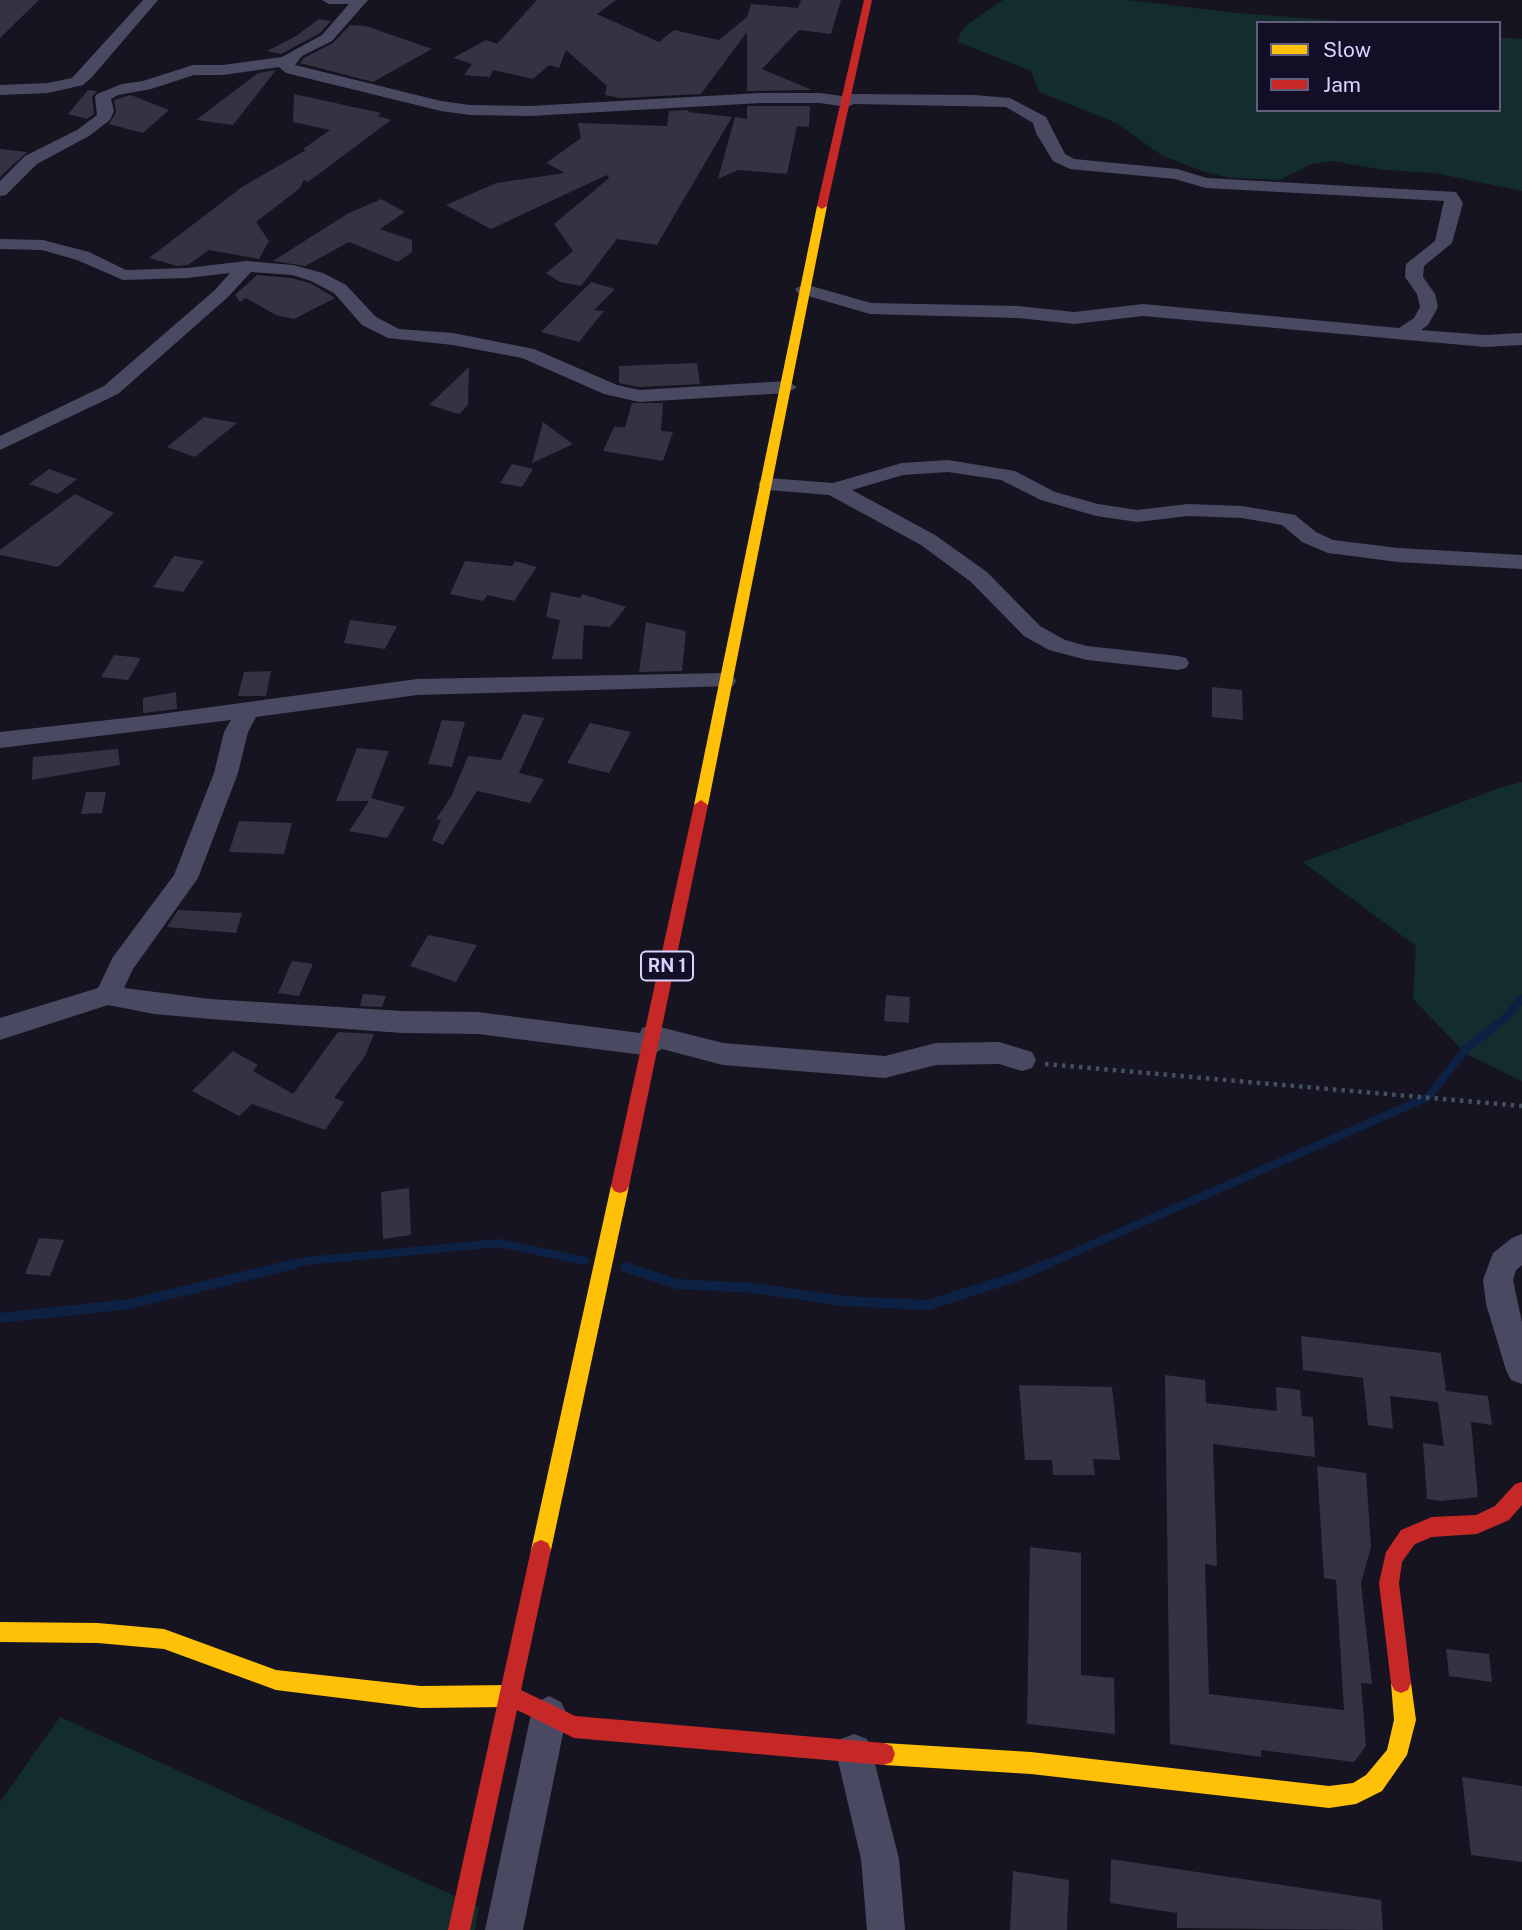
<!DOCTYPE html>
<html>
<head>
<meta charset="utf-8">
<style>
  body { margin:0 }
  #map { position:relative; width:1522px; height:1930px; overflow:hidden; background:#161421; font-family:"Public Sans",sans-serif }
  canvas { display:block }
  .legend { position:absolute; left:1256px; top:21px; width:245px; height:91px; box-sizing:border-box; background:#130f26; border:2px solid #625e7d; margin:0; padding:9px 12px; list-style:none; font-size:21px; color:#d9d4ff }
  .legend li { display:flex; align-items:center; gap:14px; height:35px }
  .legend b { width:35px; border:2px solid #625e7d }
</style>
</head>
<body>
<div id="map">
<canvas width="1522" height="1930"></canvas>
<ul class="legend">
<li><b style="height:9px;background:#ffc107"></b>Slow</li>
<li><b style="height:9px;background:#c62828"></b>Jam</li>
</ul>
</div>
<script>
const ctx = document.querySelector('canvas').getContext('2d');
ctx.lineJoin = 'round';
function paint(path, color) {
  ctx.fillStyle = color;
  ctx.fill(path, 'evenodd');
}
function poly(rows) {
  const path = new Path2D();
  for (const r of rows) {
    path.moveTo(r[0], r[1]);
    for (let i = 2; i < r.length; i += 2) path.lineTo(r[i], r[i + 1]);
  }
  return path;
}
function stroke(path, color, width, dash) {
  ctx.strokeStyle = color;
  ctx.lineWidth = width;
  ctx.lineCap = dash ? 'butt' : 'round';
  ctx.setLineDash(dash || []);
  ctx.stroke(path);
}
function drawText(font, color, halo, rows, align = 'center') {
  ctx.font = font + ' "Public Sans",sans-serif';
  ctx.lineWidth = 5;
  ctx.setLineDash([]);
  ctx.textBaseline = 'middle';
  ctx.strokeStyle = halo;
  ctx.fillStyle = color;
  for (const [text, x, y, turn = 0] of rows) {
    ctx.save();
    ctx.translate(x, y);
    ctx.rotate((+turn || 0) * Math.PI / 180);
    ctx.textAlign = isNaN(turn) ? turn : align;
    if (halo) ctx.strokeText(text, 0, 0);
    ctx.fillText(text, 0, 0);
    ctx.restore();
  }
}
const green = poly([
  [1003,0,1128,0,1237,13,1366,23,1258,23,1258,110,1499,110,1499,37,1522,39,1522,191,1435,173,1384,170,1333,161,1311,164,1280,180,1230,178,1205,172,1163,156,1116,123,1039,92,1031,71,958,42,960,33,968,24],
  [1522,782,1522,1081,1466,1054,1413,999,1416,946,1303,862,1502,787],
  [60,1717,479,1907,475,1930,0,1930,0,1802]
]);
const streamFar1 = poly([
  [287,1266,306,1261,499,1243,585,1261],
  [1043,1266,1428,1097,1467,1048,1505,1018,1522,999]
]);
const stream = poly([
  [625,1267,677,1284,753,1288,843,1301,928,1305,1019,1276,1047,1264],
  [0,1318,130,1304,294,1264]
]);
const building = poly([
  [0,0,39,0,0,38],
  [537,0,616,0,597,14,659,42,674,30,719,40,747,17,751,4,798,8,801,0,841,0,831,34,799,30,762,69,812,90,747,91,747,32,701,94,621,98,605,95,607,86,566,50,559,68,549,65,533,79,493,70,490,77,464,75,472,64,453,58,486,40,497,44],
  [319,19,331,21,320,33,281,54,267,51,296,36],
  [350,25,366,26,432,49,373,82,300,63,304,58,333,43],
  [276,70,233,125,196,120,258,73],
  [88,90,97,91,92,97,94,114,87,119,68,114],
  [294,94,381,113,378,116,391,120,308,182,304,180,299,189,256,222,269,241,259,259,209,250,188,265,177,266,149,258,242,187,306,150,303,149,330,130,293,122],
  [131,95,169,110,143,133,109,124,116,112,114,100],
  [747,106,810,106,809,127,797,126,787,174,738,170,718,179,735,117,747,119],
  [689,110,688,112,732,117,657,245,617,239,581,286,560,282,546,273,573,251,554,224,609,178,607,175,491,229,446,205,496,183,565,173,546,163,581,138,578,123,667,126,669,111],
  [0,149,27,152,0,177],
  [381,199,405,212,380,229,412,240,412,252,398,262,349,242,305,266,273,261,347,214],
  [257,275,291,278,310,283,335,298,294,319,276,315,246,298,240,302,235,295],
  [591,282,615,289,594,310,604,311,579,342,541,332],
  [697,363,700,384,639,387,619,383,619,366],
  [469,367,468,405,459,414,429,405],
  [632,403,663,403,661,431,673,432,663,461,603,451,614,427,625,427],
  [204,417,237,423,195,457,167,447],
  [543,422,573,444,532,463],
  [512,464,533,469,522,487,500,483],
  [49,469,77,479,58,494,29,484],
  [75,494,114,513,58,567,0,555,0,550],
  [174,556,204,561,183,592,153,587],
  [465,561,512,566,515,561,537,567,514,601,488,595,483,601,450,594],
  [551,592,580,598,582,594,626,607,610,627,584,625,582,659,552,659,560,620,546,617],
  [350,620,397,626,385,649,344,643],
  [646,622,686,631,682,671,639,672],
  [114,655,141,658,128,680,101,677],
  [271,671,266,696,238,696,244,672],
  [1212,687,1242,690,1243,720,1212,717],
  [176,692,177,709,143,713,143,698],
  [523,714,544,718,519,773,544,779,530,803,477,791,443,845,432,840,441,820,436,819,451,797,468,756,501,760],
  [442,720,465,722,452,767,428,764],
  [590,723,631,732,609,773,567,763],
  [357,748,389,751,371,798,405,807,387,838,349,831,369,801,336,801],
  [118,749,120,765,32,780,33,757],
  [86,792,106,792,102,813,81,814],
  [239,821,292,823,284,854,229,852],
  [178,910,242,913,236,933,167,927],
  [428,935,477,945,456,982,410,966],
  [292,961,313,964,299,996,278,993],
  [363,994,386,996,382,1007,360,1006],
  [886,995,910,997,909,1023,884,1021],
  [338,1032,374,1034,365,1056,334,1098,344,1102,325,1130,252,1104,239,1116,192,1091,233,1051,258,1065,253,1071,293,1094],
  [409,1188,411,1235,383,1239,381,1192],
  [39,1238,64,1240,50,1276,25,1274],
  [1301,1336,1441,1353,1446,1391,1488,1396,1492,1425,1471,1422,1478,1497,1441,1501,1427,1499,1423,1443,1444,1446,1438,1402,1390,1396,1393,1429,1368,1425,1363,1378,1303,1370],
  [1165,1375,1205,1380,1206,1403,1277,1411,1276,1387,1300,1390,1302,1416,1313,1417,1315,1457,1213,1444,1217,1566,1205,1564,1209,1694,1344,1710,1336,1580,1324,1578,1317,1466,1366,1473,1371,1547,1361,1583,1372,1684,1361,1683,1366,1746,1354,1762,1261,1750,1261,1757,1170,1744],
  [1019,1385,1112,1387,1120,1460,1093,1459,1095,1475,1053,1475,1052,1460,1025,1460],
  [1030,1547,1081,1553,1081,1675,1114,1678,1115,1734,1027,1724],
  [1446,1649,1489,1654,1492,1682,1449,1676],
  [1462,1777,1522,1786,1522,1862,1471,1855],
  [1111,1859,1381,1900,1383,1930,1177,1928,1177,1913,1110,1903],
  [1013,1871,1069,1880,1067,1930,1010,1930]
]);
const path = poly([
  [1045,1064,1522,1106]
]);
const street = poly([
  [143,0,158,0,92,77,83,85,48,93,0,95,0,85,48,83,72,78,143,0],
  [322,0,368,0,332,41,302,56,295,65,441,101,470,105,530,106,761,93,820,93,842,96,848,94,974,95,1010,98,1046,117,1065,154,1074,159,1177,169,1207,178,1456,192,1463,203,1452,243,1424,266,1423,277,1435,294,1438,307,1428,325,1421,330,1485,335,1522,333,1522,345,1485,347,1143,316,1074,324,1018,318,870,314,798,293,795,289,804,284,871,303,1018,306,1074,312,1143,304,1399,328,1414,318,1420,307,1417,294,1405,277,1406,264,1435,241,1444,201,1206,188,1175,179,1070,169,1053,161,1036,133,1033,123,1006,107,854,104,847,107,820,103,761,103,530,116,470,115,441,111,286,73,279,67,223,75,194,75,151,89,118,95,111,99,114,111,110,120,89,136,37,164,6,195,0,196,0,181,25,156,77,130,97,115,95,97,97,94,122,84,143,81,193,65,223,65,282,57,322,35,349,4,329,4,322,0],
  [0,239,43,240,89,252,126,270,187,268,246,261,293,265,323,273,346,285,376,317,399,329,453,333,534,349,617,385,639,390,787,381,797,387,787,393,639,402,604,394,522,358,453,345,388,338,362,325,334,293,311,281,292,275,251,272,228,297,118,394,0,450,0,436,104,386,216,289,230,273,187,278,123,280,77,260,42,250,0,249,0,239],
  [948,460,1015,471,1055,492,1098,504,1137,510,1188,504,1242,506,1295,515,1316,532,1333,540,1398,548,1522,555,1522,569,1398,562,1328,553,1302,542,1282,525,1242,518,1188,516,1137,522,1096,516,1041,500,1001,480,948,472,903,475,852,490,935,535,987,572,1040,626,1065,640,1087,646,1178,656,1186,658,1189,663,1186,668,1178,670,1087,660,1049,650,1024,636,971,582,921,545,829,495,768,490,761,488,758,484,761,480,768,478,833,483,902,463,948,460],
  [725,673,733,676,736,681,733,686,417,695,256,717,248,732,238,773,198,878,133,969,124,988,210,999,402,1011,478,1012,640,1033,642,1028,652,1025,723,1043,885,1056,936,1043,999,1042,1032,1052,1036,1060,1032,1068,1022,1071,999,1064,936,1065,885,1078,723,1065,662,1049,651,1056,478,1034,402,1033,210,1019,154,1014,108,1005,0,1040,0,1018,98,988,113,957,174,875,214,773,224,732,231,720,0,748,0,732,153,715,417,679,725,673],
  [1522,1234,1522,1265,1516,1270,1513,1280,1522,1322,1522,1384,1511,1380,1506,1370,1486,1304,1483,1280,1493,1253,1512,1238,1522,1234],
  [549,1696,561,1702,567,1714,523,1930,485,1930,531,1714,537,1702,549,1696],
  [854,1734,867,1739,872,1752,899,1859,905,1930,867,1930,861,1859,836,1752,841,1739,854,1734]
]);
const slow = poly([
  [822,203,827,206,708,805,701,810,694,805,817,206,822,203],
  [620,1179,626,1181,629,1186,551,1550,548,1557,541,1560,534,1557,531,1550,611,1186,614,1181,620,1179],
  [0,1622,98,1623,164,1629,276,1670,421,1686,510,1685,517,1689,521,1696,517,1703,510,1707,421,1708,276,1690,164,1649,98,1643,0,1642,0,1622],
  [1401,1673,1408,1676,1411,1683,1416,1720,1407,1755,1382,1791,1356,1804,1329,1808,1031,1774,884,1765,876,1762,873,1754,876,1746,884,1743,1031,1752,1329,1786,1353,1783,1366,1775,1387,1750,1394,1720,1391,1683,1394,1676,1401,1673]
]);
const jam = poly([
  [864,0,872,0,827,206,822,209,817,206,864,0],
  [701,800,708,805,629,1186,626,1191,620,1193,614,1191,611,1186,694,805,701,800],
  [1522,1482,1522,1505,1509,1520,1477,1534,1432,1537,1415,1544,1402,1562,1399,1583,1411,1683,1408,1690,1401,1693,1394,1690,1391,1683,1379,1583,1386,1552,1401,1530,1432,1517,1476,1515,1495,1506,1515,1484,1522,1482],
  [541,1540,548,1543,551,1550,521,1690,575,1716,884,1743,892,1746,895,1754,892,1762,884,1765,574,1738,517,1710,470,1930,448,1930,531,1550,534,1543,541,1540]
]);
const shields = [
  [667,966,52]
];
const shieldNames = [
  ["RN 1",667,966]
];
paint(green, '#132c2d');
stroke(streamFar1, '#0d2144', 8);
stroke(stream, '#0d2144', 10);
paint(building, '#343243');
stroke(path, '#44505f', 4.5, [3.5, 5]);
paint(street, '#4a4962');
paint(slow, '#ffc107');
paint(jam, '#c62828');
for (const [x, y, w] of shields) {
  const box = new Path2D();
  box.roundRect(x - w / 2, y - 14.5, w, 29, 5);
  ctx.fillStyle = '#130f26';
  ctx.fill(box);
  stroke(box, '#d9d4ff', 2);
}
drawText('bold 18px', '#d9d4ff', null, shieldNames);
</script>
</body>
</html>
